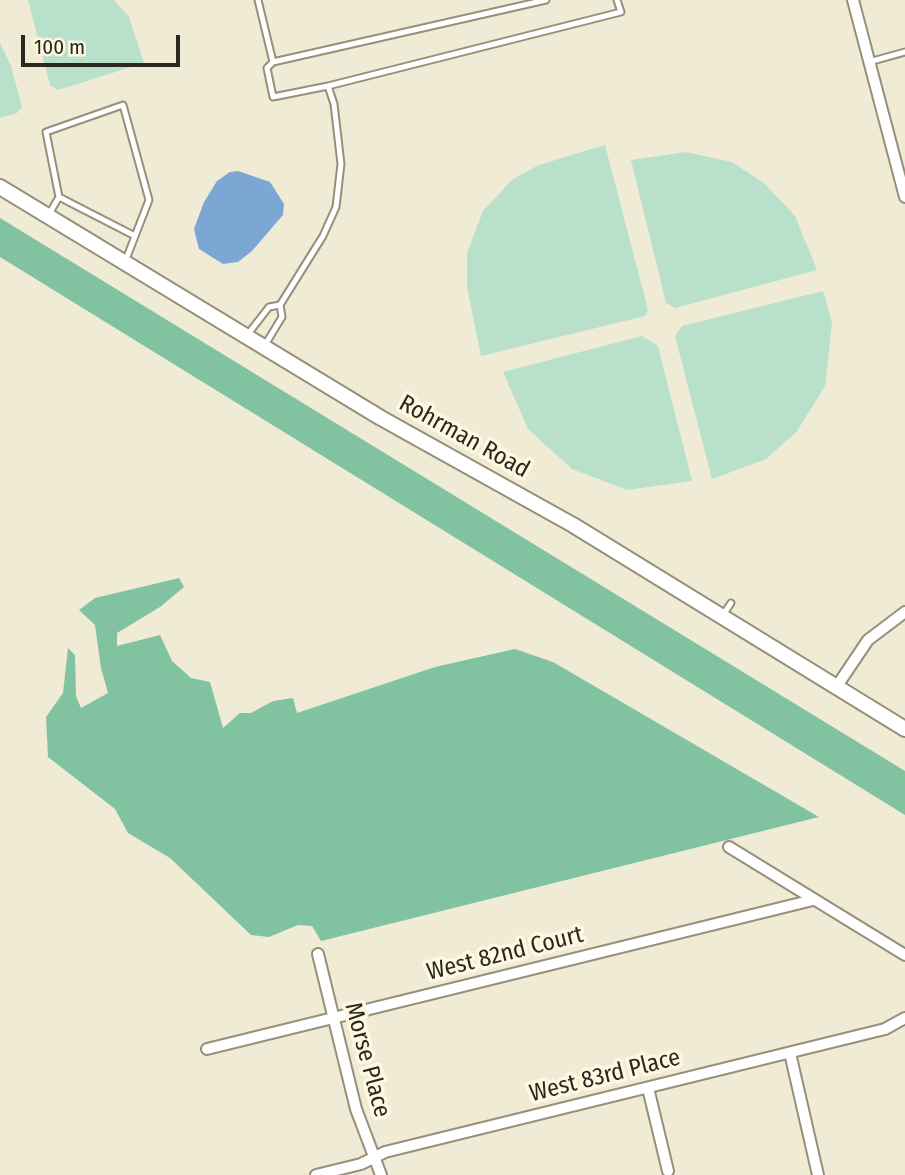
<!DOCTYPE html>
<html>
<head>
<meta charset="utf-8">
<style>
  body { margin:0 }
  #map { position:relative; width:905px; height:1175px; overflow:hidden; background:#f0ebd4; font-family:"Fira Sans Condensed",sans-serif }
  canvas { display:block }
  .scale { position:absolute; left:21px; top:35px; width:159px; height:32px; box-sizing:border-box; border:4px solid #2b2820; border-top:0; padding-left:9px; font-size:21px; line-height:24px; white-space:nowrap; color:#2b2820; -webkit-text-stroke:5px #fef8e1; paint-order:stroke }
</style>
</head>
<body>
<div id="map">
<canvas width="905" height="1175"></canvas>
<div class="scale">100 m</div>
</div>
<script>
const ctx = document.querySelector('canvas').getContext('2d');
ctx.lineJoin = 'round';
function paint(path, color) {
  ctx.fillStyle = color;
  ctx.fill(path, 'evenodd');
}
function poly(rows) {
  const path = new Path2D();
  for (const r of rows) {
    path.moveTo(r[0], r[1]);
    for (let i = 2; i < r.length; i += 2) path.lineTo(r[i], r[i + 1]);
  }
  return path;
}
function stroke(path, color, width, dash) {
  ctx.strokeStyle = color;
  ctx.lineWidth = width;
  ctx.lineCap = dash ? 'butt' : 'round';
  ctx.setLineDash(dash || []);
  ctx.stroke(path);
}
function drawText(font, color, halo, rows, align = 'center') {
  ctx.font = font + ' "Fira Sans Condensed",sans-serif';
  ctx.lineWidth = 7;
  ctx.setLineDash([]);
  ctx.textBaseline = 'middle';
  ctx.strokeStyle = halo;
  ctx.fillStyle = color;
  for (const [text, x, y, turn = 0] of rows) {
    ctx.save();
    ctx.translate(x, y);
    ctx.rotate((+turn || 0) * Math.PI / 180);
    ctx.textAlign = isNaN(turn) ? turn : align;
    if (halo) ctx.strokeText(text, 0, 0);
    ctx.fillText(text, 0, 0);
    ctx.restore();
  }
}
const green = poly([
  [28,0,114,0,129,17,144,63,58,90,50,85],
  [0,43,11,66,22,107,17,113,0,118],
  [605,145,648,310,645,316,481,356,467,287,467,253,483,211,513,179,539,165],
  [686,152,732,162,765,184,795,216,817,270,675,308,666,303,631,160],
  [823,291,832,322,825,386,797,431,766,459,712,479,675,336,682,326],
  [642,336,658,346,692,481,627,490,572,469,528,429,503,372]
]);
const forest = poly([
  [0,218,905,771,905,815,0,257],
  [179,578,184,587,160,607,117,633,117,646,160,635,172,661,191,678,210,682,223,728,240,713,251,713,273,701,293,698,297,713,435,667,515,649,553,662,819,817,321,941,312,926,298,925,269,937,251,935,170,858,128,833,115,809,48,757,46,717,63,693,68,648,75,655,76,696,81,708,108,693,101,668,95,625,79,610,95,598]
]);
const water = poly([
  [238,171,270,182,284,204,283,215,252,251,238,262,223,264,199,249,194,229,204,202,217,181,230,172]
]);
const service = poly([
  [258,0,273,62],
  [546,0,273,62,267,68,273,97,328,86,621,12,617,0],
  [869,62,905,52],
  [59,197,133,235],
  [49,214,59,197,46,132,123,105,149,200,125,262],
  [248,334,269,307,280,305,323,236,336,207,341,164,334,104,328,86],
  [265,345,282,317,280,305],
  [723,615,731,603]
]);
const minor = poly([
  [853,0,905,197],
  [837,686,868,640,905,612],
  [729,847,905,955],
  [318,954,356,1109,381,1175],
  [207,1049,813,900],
  [790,1053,818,1175],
  [648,1088,668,1171],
  [316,1175,361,1164,385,1152,885,1029,905,1018]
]);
const tertiary = poly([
  [0,187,381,418,573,525,905,729]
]);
const streetNames = [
  ["Rohrman Road",464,437,29],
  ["West 82nd Court",505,954,-14],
  ["Morse Place",367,1060,75],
  ["West 83rd Place",605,1076,-14]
];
paint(green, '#b9e0ca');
paint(forest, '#81c2a1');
paint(water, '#7ca7d5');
stroke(service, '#95907b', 9);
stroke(minor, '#95907b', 14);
stroke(tertiary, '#95907b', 18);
stroke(service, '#fff', 5);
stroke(minor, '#fff', 10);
stroke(tertiary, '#fff', 14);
drawText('24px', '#2b2820', '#fef8e1', streetNames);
</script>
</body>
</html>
